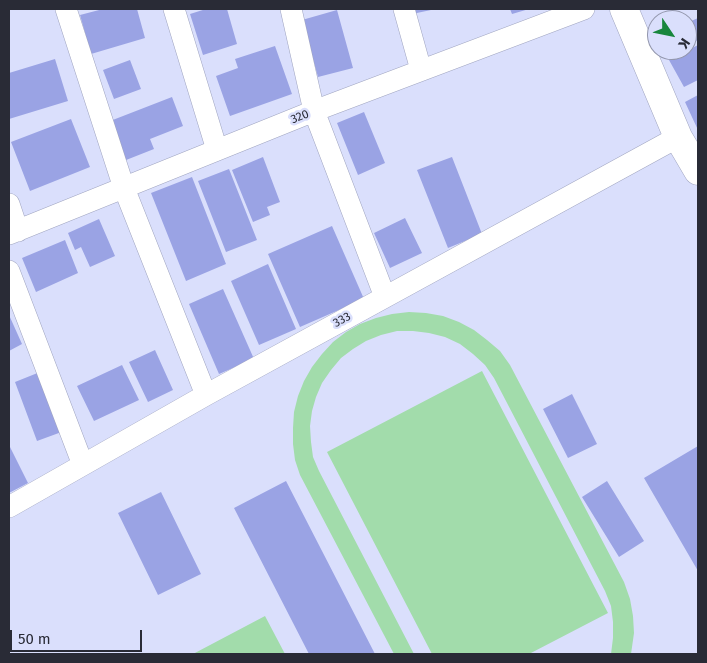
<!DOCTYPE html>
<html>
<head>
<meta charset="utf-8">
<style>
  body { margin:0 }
  #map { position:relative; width:707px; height:663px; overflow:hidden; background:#dadffc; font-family:"Fira Sans",sans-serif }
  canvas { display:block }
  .frame { position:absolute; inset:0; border:10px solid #292b36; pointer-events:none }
  .north { position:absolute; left:647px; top:10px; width:50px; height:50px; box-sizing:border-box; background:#dadffc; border:1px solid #9397ad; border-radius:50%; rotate:124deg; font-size:14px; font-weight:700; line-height:20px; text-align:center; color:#292b36 }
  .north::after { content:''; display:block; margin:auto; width:18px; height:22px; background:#18863d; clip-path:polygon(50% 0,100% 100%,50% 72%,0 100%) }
  .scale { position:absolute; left:10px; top:630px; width:132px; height:22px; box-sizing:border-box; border:2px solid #292b36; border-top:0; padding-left:6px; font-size:15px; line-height:18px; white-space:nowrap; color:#292b36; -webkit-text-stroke:4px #dadffc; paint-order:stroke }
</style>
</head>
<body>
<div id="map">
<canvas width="707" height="663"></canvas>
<div class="frame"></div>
<div class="north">K</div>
<div class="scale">50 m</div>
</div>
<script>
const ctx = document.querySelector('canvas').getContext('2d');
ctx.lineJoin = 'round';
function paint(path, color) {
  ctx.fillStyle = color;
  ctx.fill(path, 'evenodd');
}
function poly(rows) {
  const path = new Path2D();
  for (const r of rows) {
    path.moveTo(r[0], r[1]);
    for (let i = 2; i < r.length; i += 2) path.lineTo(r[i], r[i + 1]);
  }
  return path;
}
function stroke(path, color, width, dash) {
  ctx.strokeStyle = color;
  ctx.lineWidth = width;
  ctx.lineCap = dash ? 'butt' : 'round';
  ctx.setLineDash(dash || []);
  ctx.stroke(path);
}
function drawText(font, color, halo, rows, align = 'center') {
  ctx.font = font + ' "Fira Sans",sans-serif';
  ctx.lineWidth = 5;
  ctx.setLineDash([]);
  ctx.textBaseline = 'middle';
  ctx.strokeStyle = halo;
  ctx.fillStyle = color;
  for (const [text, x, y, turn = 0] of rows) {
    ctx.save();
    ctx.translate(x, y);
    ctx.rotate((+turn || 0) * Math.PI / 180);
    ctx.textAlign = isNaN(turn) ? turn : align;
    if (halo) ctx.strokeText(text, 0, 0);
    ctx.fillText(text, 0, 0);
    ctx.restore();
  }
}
const green = poly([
  [409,312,426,313,443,316,459,322,474,330,487,340,500,351,510,365,624,582,630,599,633,616,634,633,631,654,611,654,613,638,613,622,611,606,605,591,494,378,485,365,473,354,460,344,445,337,429,333,413,331,397,331,381,335,366,341,353,349,341,358,331,370,322,383,316,397,312,411,310,426,311,442,313,457,319,471,414,654,394,654,300,475,295,460,293,444,293,428,294,412,298,396,304,381,312,367,322,354,333,342,346,332,360,324,376,318,392,314],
  [482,371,608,613,529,654,432,654,327,452],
  [265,616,285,654,193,654]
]);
const building = poly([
  [103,9,137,9,145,38,91,54,80,15],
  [206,9,227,9,237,44,203,55,190,14],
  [411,9,431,9,431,10,412,14],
  [510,9,529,9,512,14],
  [337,10,353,68,318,77,302,20],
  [698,18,698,40,687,45,687,23],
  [698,45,698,80,684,87,669,60],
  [275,46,292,94,230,116,216,76,238,68,235,59],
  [55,59,68,101,9,119,9,73],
  [130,60,141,89,114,99,103,70],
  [698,95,698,130,685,102],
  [172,97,183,126,150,139,154,149,121,162,105,123],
  [364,112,385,163,358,175,337,123],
  [71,119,90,167,30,191,11,142],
  [263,157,280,202,267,207,270,215,253,222,232,170],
  [452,157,482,234,448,248,417,170],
  [229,169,257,240,226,252,198,181],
  [192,177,226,264,186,281,151,193],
  [405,218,422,253,390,268,374,233],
  [99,219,115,256,90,267,81,247,75,250,68,233],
  [332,226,364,299,300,327,268,254],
  [65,240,78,273,36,292,22,258],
  [268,264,296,329,259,345,231,281],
  [223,289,254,359,219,374,189,304],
  [9,315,22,344,9,351],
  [155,350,173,390,148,402,129,362],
  [122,365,139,400,94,421,77,386],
  [45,370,67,430,37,441,15,382],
  [572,394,597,444,568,458,543,409],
  [9,445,28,483,9,493],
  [698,446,698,571,644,478],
  [286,481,375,654,309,654,234,508],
  [607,481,644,541,619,557,582,497],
  [161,492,201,574,158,595,118,513]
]);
const street = poly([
  [66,9,124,188,206,395],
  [174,9,217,150],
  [291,9,314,111,385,297],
  [404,9,421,70],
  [9,204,18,231],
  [9,234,314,111,584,9],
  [9,271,83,465],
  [9,507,206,395,678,137]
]);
const secondary = poly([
  [624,9,678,137,698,171]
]);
const streetNames = [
  ["320",300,117,-22],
  ["333",342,320,-28]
];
paint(green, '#a2dcab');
paint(building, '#9aa3e4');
stroke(street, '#a0a5c0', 22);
stroke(secondary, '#a0a5c0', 29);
stroke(street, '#fff', 21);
stroke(secondary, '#fff', 28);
drawText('12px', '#292b36', '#dadffc', streetNames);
</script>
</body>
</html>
